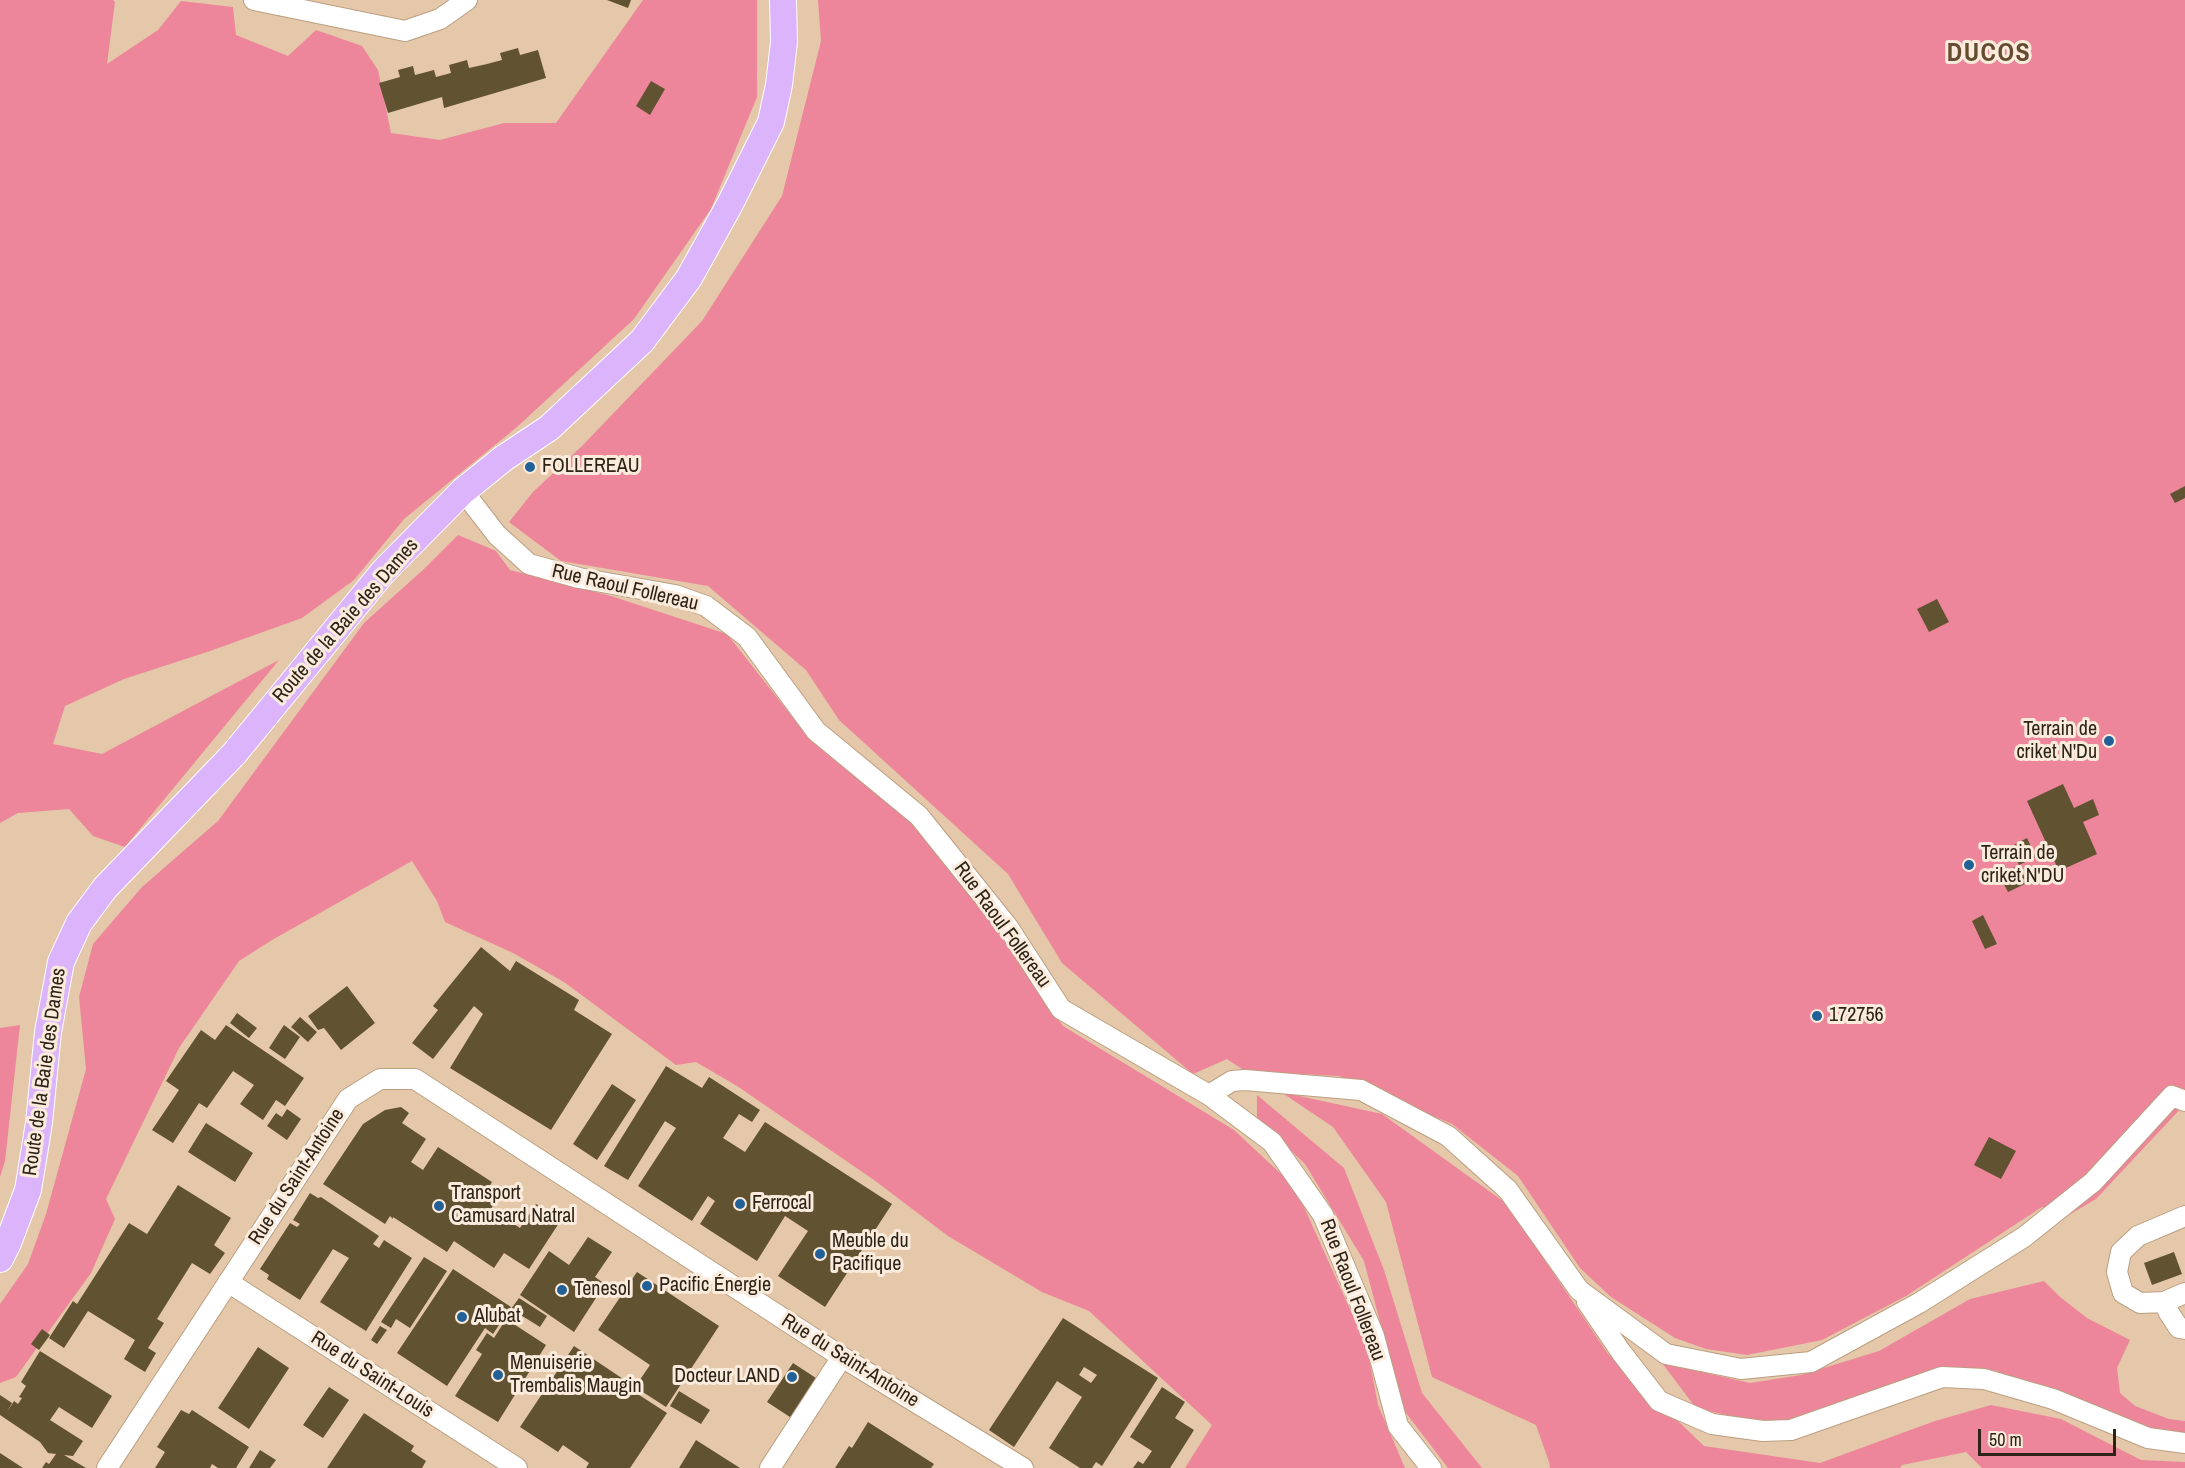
<!DOCTYPE html>
<html>
<head>
<meta charset="utf-8">
<style>
  body { margin:0 }
  #map { position:relative; width:2185px; height:1468px; overflow:hidden; background:#e5c7a9; font-family:"Archivo Narrow",sans-serif }
  canvas { display:block }
  .scale { position:absolute; left:1978px; top:1429px; width:138px; height:27px; box-sizing:border-box; border:3px solid #2d2317; border-top:0; padding-left:8px; font-size:18px; line-height:21px; white-space:nowrap; color:#2d2317; -webkit-text-stroke:4px #faebdc; paint-order:stroke }
</style>
</head>
<body>
<div id="map">
<canvas width="2185" height="1468"></canvas>
<div class="scale">50 m</div>
</div>
<script>
const ctx = document.querySelector('canvas').getContext('2d');
ctx.lineJoin = 'round';
function paint(path, color) {
  ctx.fillStyle = color;
  ctx.fill(path, 'evenodd');
}
function poly(rows) {
  const path = new Path2D();
  for (const r of rows) {
    path.moveTo(r[0], r[1]);
    for (let i = 2; i < r.length; i += 2) path.lineTo(r[i], r[i + 1]);
  }
  return path;
}
function stroke(path, color, width, dash) {
  ctx.strokeStyle = color;
  ctx.lineWidth = width;
  ctx.lineCap = dash ? 'butt' : 'round';
  ctx.setLineDash(dash || []);
  ctx.stroke(path);
}
function drawText(font, color, halo, rows, align = 'center') {
  ctx.font = font + ' "Archivo Narrow",sans-serif';
  ctx.lineWidth = 6;
  ctx.setLineDash([]);
  ctx.textBaseline = 'middle';
  ctx.strokeStyle = halo;
  ctx.fillStyle = color;
  for (const [text, x, y, turn = 0] of rows) {
    ctx.save();
    ctx.translate(x, y);
    ctx.rotate((+turn || 0) * Math.PI / 180);
    ctx.textAlign = isNaN(turn) ? turn : align;
    if (halo) ctx.strokeText(text, 0, 0);
    ctx.fillText(text, 0, 0);
    ctx.restore();
  }
}
const green = poly([
  [0,0,113,0,115,2,107,64,158,30,181,1,233,7,236,35,288,56,316,30,362,46,378,70,391,133,440,140,504,123,556,123,643,0,757,0,757,97,711,209,634,319,517,427,404,519,354,580,302,618,210,651,124,679,65,706,53,744,102,754,279,660,125,847,93,836,69,809,18,813,0,823],
  [818,0,2185,0,2185,1104,2096,1199,2067,1216,2042,1207,1906,1296,1822,1340,1747,1355,1706,1349,1675,1338,1611,1297,1580,1268,1518,1176,1452,1124,1339,1076,1245,1071,1227,1059,1193,1074,1062,963,1008,874,839,720,806,670,708,586,561,561,509,522,533,492,582,446,702,321,782,196,821,41],
  [458,535,496,551,510,570,611,596,727,634,812,742,937,837,985,914,1063,1026,1234,1130,1295,1187,1367,1347,1378,1405,1405,1468,1185,1468,1212,1425,1089,1311,1042,1292,948,1236,874,1180,737,1086,696,1062,676,1065,564,982,513,953,445,922,437,901,412,861,272,940,239,961,179,1048,106,1199,115,1219,91,1273,16,1377,0,1383,0,1304,28,1264,46,1214,86,1069,79,997,93,944,142,887,218,821,364,623,425,568],
  [20,1025,5,1161,0,1177,0,1028],
  [1281,1092,1382,1114,1507,1204,1608,1354,1704,1446,1820,1463,1935,1421,1991,1405,2061,1419,2141,1460,2185,1462,2185,1468,1982,1468,1966,1452,1902,1465,1900,1468,1550,1468,1549,1462,1536,1425,1432,1377,1386,1202,1333,1127],
  [1257,1095,1344,1168,1384,1270,1422,1393,1482,1468,1448,1468,1403,1409,1364,1261,1305,1164,1257,1118],
  [2044,1281,2060,1297,2087,1318,2130,1340,2117,1368,2120,1393,2135,1406,2169,1419,2185,1421,2185,1440,2150,1435,1994,1370,1944,1370,1777,1427,1696,1408,1662,1363,1750,1383,1801,1375,1879,1351,1970,1299]
]);
const building = poly([
  [607,0,631,0,628,8],
  [518,48,520,55,538,50,546,78,444,108,442,97,388,113,379,83,400,77,398,70,413,66,415,75,434,70,436,77,451,73,449,65,467,60,469,68,487,64,502,60,500,53],
  [651,81,665,89,650,115,636,106],
  [2185,486,2185,498,2175,503,2170,494],
  [1937,599,1949,622,1929,632,1917,609],
  [2063,784,2074,808,2093,799,2099,815,2083,822,2097,854,2059,871,2027,801],
  [2027,838,2036,857,2019,865,2027,883,2008,892,1999,875,2019,865,2010,847],
  [1983,915,1997,944,1985,949,1972,921],
  [481,947,510,971,516,961,579,1000,574,1010,612,1034,551,1130,450,1068,483,1014,474,1006,433,1059,412,1043,438,1010,433,1006],
  [347,986,375,1023,341,1050,324,1028,318,1030,308,1016],
  [237,1013,257,1028,249,1038,230,1023],
  [300,1017,317,1032,308,1042,291,1027],
  [226,1025,304,1078,285,1106,276,1100,263,1120,240,1104,254,1085,233,1071,207,1108,199,1103,173,1143,152,1130,179,1090,166,1081,201,1030,215,1040],
  [284,1025,300,1037,285,1059,269,1048],
  [666,1066,702,1088,709,1077,760,1110,752,1122,739,1114,723,1138,745,1152,765,1122,892,1204,825,1307,778,1276,808,1231,785,1216,757,1261,700,1224,715,1201,708,1196,692,1221,638,1186,676,1128,665,1121,628,1180,604,1166],
  [612,1084,636,1100,597,1160,573,1144],
  [401,1107,409,1113,402,1123,426,1139,411,1162,423,1170,438,1147,492,1182,484,1195,495,1202,491,1209,520,1228,536,1204,561,1220,529,1269,504,1253,494,1268,454,1241,447,1252,393,1217,393,1219,390,1216,385,1224,323,1184,363,1124,385,1110],
  [287,1109,301,1119,287,1140,267,1126,276,1113,282,1117],
  [206,1123,253,1153,235,1182,188,1152],
  [1989,1137,2016,1151,2001,1179,1974,1165],
  [178,1185,231,1218,214,1245,225,1253,210,1274,192,1263,157,1319,164,1323,148,1348,156,1353,145,1372,124,1359,135,1340,88,1311,64,1348,49,1338,73,1301,77,1304,129,1223,147,1234],
  [310,1193,318,1198,321,1197,379,1236,373,1244,379,1248,384,1240,412,1258,366,1331,320,1302,349,1258,333,1249,300,1300,267,1279,269,1275,260,1269,290,1223,297,1227,300,1224,293,1220],
  [588,1237,612,1252,595,1277,605,1284,574,1332,520,1295,549,1251,569,1265],
  [2174,1252,2182,1274,2152,1285,2144,1263],
  [424,1257,447,1271,410,1328,396,1319,391,1328,381,1322],
  [453,1269,511,1307,493,1334,485,1328,447,1386,397,1353],
  [637,1272,719,1326,666,1407,635,1387,633,1391,667,1413,630,1468,586,1468,589,1463,563,1445,558,1452,520,1427,574,1346,635,1387,650,1365,598,1330],
  [519,1298,547,1316,540,1327,511,1309],
  [1063,1318,1158,1378,1102,1466,1096,1462,1092,1468,1080,1468,1049,1448,1082,1397,1057,1381,1014,1447,989,1430],
  [1084,1367,1097,1375,1091,1383,1079,1375],
  [506,1319,546,1345,498,1422,455,1396,482,1354,476,1350,487,1333,494,1338],
  [380,1326,387,1330,377,1344,371,1340],
  [42,1329,50,1335,39,1350,31,1344],
  [258,1347,289,1368,249,1429,218,1408],
  [40,1351,112,1396,92,1428,59,1407,50,1420,83,1441,73,1456,64,1455,86,1468,42,1468,46,1462,49,1464,56,1454,48,1453,40,1442,0,1415,0,1395,12,1403,7,1412,14,1401,18,1404,22,1398,19,1397,26,1386,21,1382],
  [793,1363,819,1380,793,1419,767,1402],
  [329,1387,349,1400,323,1438,303,1425],
  [1162,1387,1185,1402,1175,1418,1194,1430,1170,1468,1133,1468,1138,1461,1143,1464,1152,1451,1130,1437],
  [679,1391,710,1410,701,1424,670,1406],
  [181,1410,189,1414,192,1410,249,1447,236,1468,218,1468,212,1464,210,1468,155,1468,165,1452,157,1447],
  [364,1413,414,1446,411,1451,426,1461,422,1468,327,1468],
  [868,1422,934,1464,931,1468,835,1468,849,1446,852,1448],
  [696,1440,740,1468,679,1468],
  [260,1450,276,1460,270,1468,249,1468],
  [0,1453,23,1468,0,1468]
]);
const minor = poly([
  [254,0,405,31,440,19,467,0],
  [463,491,497,535,529,564,579,578,675,595,706,606,747,637,816,731,919,816,1008,927,1061,1009,1209,1095,1272,1142,1323,1215,1374,1336,1398,1426,1431,1468],
  [1209,1095,1232,1081,1245,1080,1361,1090,1448,1136,1508,1190,1579,1290,1666,1354,1741,1369,1811,1362,1919,1303,2024,1237,2093,1182,2172,1096,2185,1101],
  [2185,1216,2138,1236,2121,1252,2117,1272,2123,1293,2140,1303,2164,1302,2185,1293],
  [228,1282,517,1468],
  [1587,1302,1621,1352,1659,1401,1712,1424,1763,1431,1791,1430,1942,1377,1984,1379,2053,1399,2148,1438,2185,1443],
  [2164,1302,2169,1313,2179,1328,2185,1329],
  [107,1468,348,1099,380,1079,415,1079,842,1357,1023,1468],
  [770,1468,842,1357]
]);
const major = poly([
  [0,1259,8,1243,28,1190,39,1123,48,1032,61,962,79,923,105,888,234,754,383,572,463,491,504,458,549,428,642,341,689,278,730,204,771,122,779,85,784,42,783,0]
]);
const markers = [
  [530,467,6,"#226197"],
  [2109,741,6,"#226197"],
  [1969,865,6,"#226197"],
  [1817,1016,6,"#226197"],
  [740,1204,6,"#226197"],
  [439,1206,6,"#226197"],
  [820,1254,6,"#226197"],
  [647,1286,6,"#226197"],
  [562,1290,6,"#226197"],
  [462,1317,6,"#226197"],
  [498,1375,6,"#226197"],
  [792,1377,6,"#226197"]
];
const poiNames = [
  ["FOLLEREAU",542,467],
  ["Terrain de",2097,730,"right"],
  ["criket N'Du",2097,753,"right"],
  ["Terrain de",1981,854],
  ["criket N'DU",1981,877],
  ["172756",1829,1016],
  ["Transport",451,1194],
  ["Camusard Natral",451,1217],
  ["Ferrocal",752,1204],
  ["Meuble du",832,1242],
  ["Pacifique",832,1265],
  ["Pacific Énergie",659,1286],
  ["Tenesol",574,1290],
  ["Alubat",474,1317],
  ["Menuiserie",510,1364],
  ["Trembalis Maugin",510,1387],
  ["Docteur LAND",780,1377,"right"]
];
const streetNames = [
  ["Rue Raoul Follereau",625,588,13],
  ["Route de la Baie des Dames",346,621,-49],
  ["Rue Raoul Follereau",1002,925,54],
  ["Route de la Baie des Dames",45,1072,-82],
  ["Rue du Saint-Antoine",297,1177,-57],
  ["Rue Raoul Follereau",1352,1290,69],
  ["Rue du Saint-Antoine",850,1361,32],
  ["Rue du Saint-Louis",372,1375,33]
];
const districtNames = [
  ["DUCOS",1989,54]
];
paint(green, '#ed869a');
paint(building, '#615332');
stroke(minor, '#bb9f81', 22);
stroke(major, '#fff', 28);
stroke(minor, '#fff', 20);
stroke(major, '#dcb4fc', 26);
for (const [x, y, r, color] of markers) {
  const dot = new Path2D();
  dot.arc(x, y, r, 0, 2 * Math.PI);
  ctx.fillStyle = color;
  ctx.fill(dot);
  stroke(dot, '#faebdc', 2);
}
drawText('20px', '#2d2317', '#faebdc', poiNames, 'left');
drawText('20px', '#2d2317', '#faebdc', streetNames);
ctx.letterSpacing = '1.5px';
drawText('bold 26px', '#644c31', '#faebdc', districtNames);
ctx.letterSpacing = '0px';
</script>
</body>
</html>
